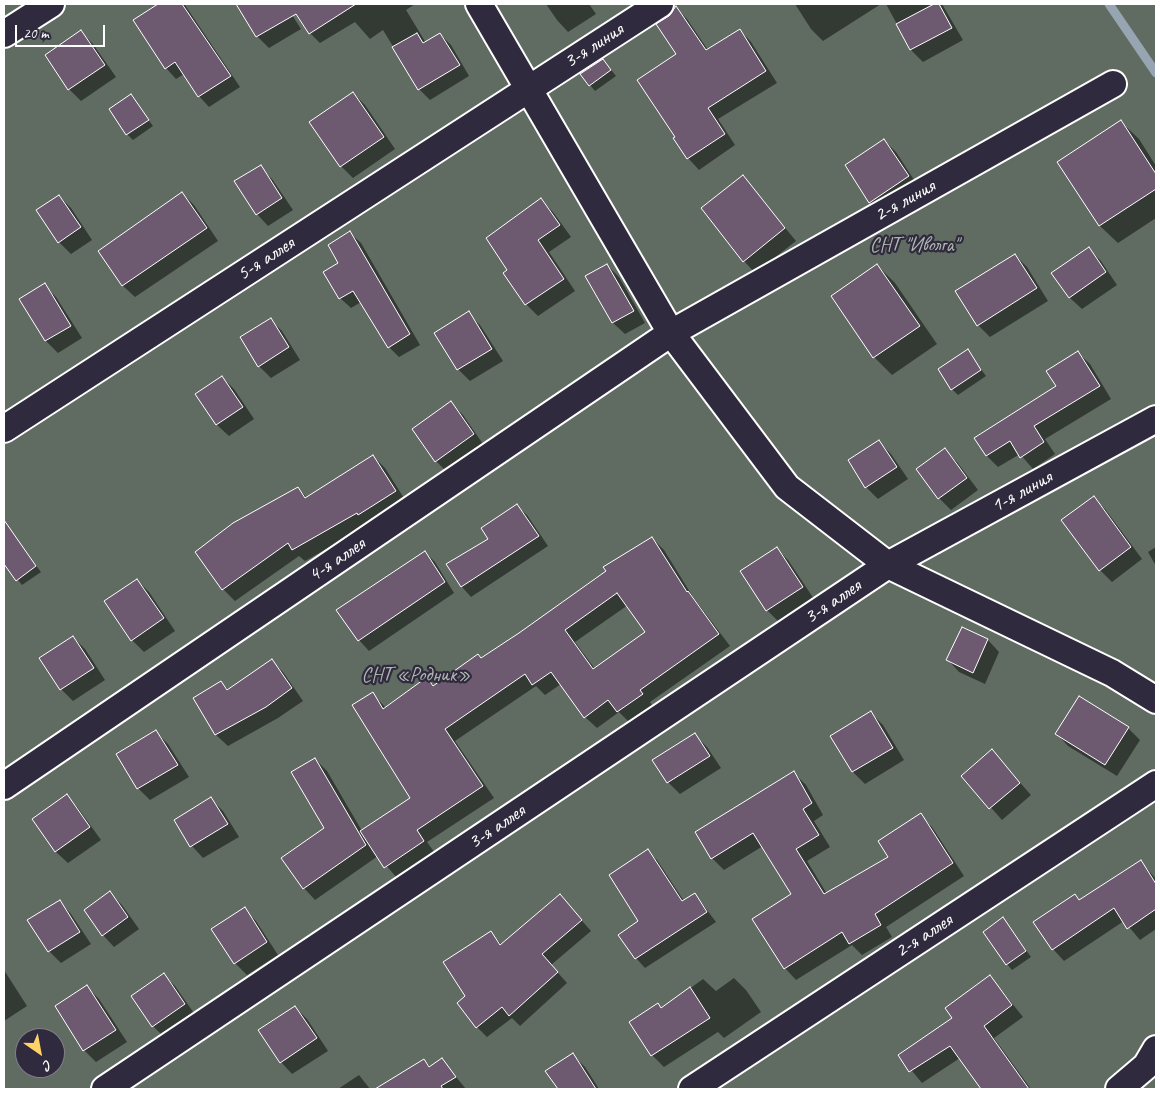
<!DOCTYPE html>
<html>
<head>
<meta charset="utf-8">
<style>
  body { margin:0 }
  #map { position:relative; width:1160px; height:1093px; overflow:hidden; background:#2f2a3d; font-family:Caveat,sans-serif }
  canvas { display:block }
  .frame { position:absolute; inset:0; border:5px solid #fff; pointer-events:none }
  .north { position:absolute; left:15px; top:1028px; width:50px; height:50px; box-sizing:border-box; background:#2f2a3d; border:1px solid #827f8b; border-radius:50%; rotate:147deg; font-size:14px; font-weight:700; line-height:20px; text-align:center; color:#fff }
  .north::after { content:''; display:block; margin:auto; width:18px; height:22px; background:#ffd166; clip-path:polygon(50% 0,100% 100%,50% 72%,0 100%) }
  .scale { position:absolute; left:15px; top:25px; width:90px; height:22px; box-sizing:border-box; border:2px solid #fff; border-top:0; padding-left:6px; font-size:15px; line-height:18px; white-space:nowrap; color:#fff; -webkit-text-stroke:4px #2f2a3d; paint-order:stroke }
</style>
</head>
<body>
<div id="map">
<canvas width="1160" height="1093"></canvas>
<div class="frame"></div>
<div class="north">С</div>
<div class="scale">20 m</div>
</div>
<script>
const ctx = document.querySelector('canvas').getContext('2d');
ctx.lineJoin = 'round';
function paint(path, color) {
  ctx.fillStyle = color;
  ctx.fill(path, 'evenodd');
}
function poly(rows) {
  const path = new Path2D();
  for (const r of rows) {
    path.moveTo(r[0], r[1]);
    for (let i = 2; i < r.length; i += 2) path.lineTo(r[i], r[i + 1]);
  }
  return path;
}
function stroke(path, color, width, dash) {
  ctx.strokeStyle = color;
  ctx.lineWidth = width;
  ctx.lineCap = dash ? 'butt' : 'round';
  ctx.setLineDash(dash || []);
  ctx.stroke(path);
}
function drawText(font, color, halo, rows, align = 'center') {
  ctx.font = font + ' Caveat,sans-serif';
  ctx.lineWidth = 4.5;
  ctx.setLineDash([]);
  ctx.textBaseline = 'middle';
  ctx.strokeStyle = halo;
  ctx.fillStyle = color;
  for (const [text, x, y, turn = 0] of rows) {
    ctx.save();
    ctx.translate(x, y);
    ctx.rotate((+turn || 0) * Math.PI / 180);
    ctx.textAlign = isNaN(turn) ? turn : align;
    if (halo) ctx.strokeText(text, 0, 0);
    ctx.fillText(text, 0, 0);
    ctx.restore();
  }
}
const green = poly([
  [4,4,1156,4,1156,1089,4,1089],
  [25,1038,55,1038,55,1068,25,1068]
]);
const shadow = poly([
  [160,4,185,5,240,87,209,107,199,96,184,74,176,79,166,68,135,20],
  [238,4,285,4,301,29,269,48,257,36],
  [308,4,415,4,406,10,426,43,440,34,451,45,469,76,430,100,419,89,383,30,370,39,355,22,320,43,310,33,296,11],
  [546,4,589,4,596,14,568,32,557,20],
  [795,4,881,4,823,41,811,29],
  [886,4,942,4,963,40,923,62,911,50],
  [676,8,687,19,708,50,740,30,751,42,777,83,718,119,735,145,699,170,688,158,677,137,678,54,669,17],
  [81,32,93,44,116,77,81,101,69,89],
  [603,60,616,76,595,91,590,85],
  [353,93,365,105,395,149,353,178,341,166],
  [131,96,153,126,133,140,127,134],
  [1121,122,1139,139,1156,166,1156,218,1118,243,1100,226,1059,162],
  [884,140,896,152,920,189,882,214,870,202],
  [260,167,272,179,293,210,268,226,257,214],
  [743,177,796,241,755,273,744,261],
  [182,193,194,205,218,241,135,297,123,286,100,251],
  [59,196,71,208,92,240,71,254,59,242],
  [541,200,553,212,571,237,549,252,575,291,538,316,526,304,505,273,509,270],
  [350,233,361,243,420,345,399,357,389,347,361,302,351,308,340,298,340,263],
  [1089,249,1101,261,1117,285,1082,309,1070,298,1053,273],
  [1015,255,1027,267,1048,301,990,337,978,325],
  [607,265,619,277,645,323,625,334,613,323,586,277],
  [877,265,895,283,937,344,892,375,874,357,832,296],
  [44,285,56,297,82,338,58,353,46,341,21,300],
  [468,313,480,325,503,361,470,381,458,369,436,333],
  [270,319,282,331,300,360,271,378,259,366],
  [967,351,986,376,958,395,952,389],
  [1078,353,1090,364,1111,399,1045,439,1055,454,1033,469,1020,454,998,467,986,455,1058,387],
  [222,377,234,389,254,419,229,436,217,425,197,395],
  [451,403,463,415,485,447,448,473,436,461],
  [879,442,891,454,908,479,878,499,866,487],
  [945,450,957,462,978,490,951,510,939,498,918,469],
  [373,456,385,468,407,503,305,561,299,556,235,601,223,589,197,552,298,488,307,498],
  [1093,498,1105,509,1142,559,1112,582,1100,570,1063,520],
  [517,506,527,515,548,546,471,597,462,587,448,565,490,539],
  [652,538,664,550,693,597,730,646,650,702,653,707,630,723,619,712,597,728,585,717,561,684,545,695,536,686,455,741,494,798,427,842,435,853,397,878,378,856,315,900,304,888,326,829,315,759,327,771,362,831,412,798,373,694,386,708,427,679,435,686,519,634],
  [628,605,647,632,595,669,575,642],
  [17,541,41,572,22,585,4,562,4,551],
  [1156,547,1156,566,1148,552],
  [776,548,788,560,814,599,779,622,767,610],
  [425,552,435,562,454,593,369,651,359,640,338,610],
  [137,580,149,592,175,631,144,652,132,640],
  [73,637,85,649,105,680,73,701,61,689],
  [988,640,999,652,985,684,959,672,948,660],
  [271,660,283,672,303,701,278,718,228,746,216,735,195,699,221,683,229,690],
  [871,713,883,725,904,760,865,784,853,772,832,737],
  [1128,728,1140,740,1117,776,1068,746,1057,734],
  [156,732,168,744,189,777,150,800,138,788],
  [695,735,707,747,721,768,680,794,668,782],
  [992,751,1031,795,1002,820,963,776],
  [794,773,806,785,823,815,814,821,830,847,807,861,827,894,890,858,920,815,932,827,964,876,886,927,892,937,862,955,852,945,796,980,785,968,793,895,763,846,724,870,712,858],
  [67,796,78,808,101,840,68,863,56,852,33,820],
  [211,799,223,811,239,837,203,858,192,846],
  [648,851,657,860,684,901,695,894,716,922,645,968,636,958],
  [1141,862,1156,879,1156,929,1140,940,1124,921,1064,961,1053,949,1075,895,1080,901],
  [110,893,122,905,139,929,114,947,103,935],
  [560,896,591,931,551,965,567,983,520,1026,512,1018,487,1037,477,1027,491,933,502,945],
  [60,902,71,914,91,944,61,963,49,951],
  [244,909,256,921,278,955,247,975,235,963],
  [1003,919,1031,957,1012,970,1007,964],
  [4,970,27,1006,4,1021],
  [163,974,175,986,196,1016,165,1038,153,1026,132,996],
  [990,976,1023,1017,994,1038,1031,1089,983,1089,960,1058,922,1083,899,1055,954,1018],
  [734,978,746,990,761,1012,724,1038,718,1032,664,1067,652,1055,658,1004,662,1009,703,979,716,991],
  [87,987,99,999,127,1042,96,1062,84,1050],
  [295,1007,307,1019,328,1051,292,1074,281,1062],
  [573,1055,585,1067,599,1089,559,1089,547,1071],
  [423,1060,431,1067,442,1060,466,1089,386,1089,383,1086],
  [359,1075,370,1089,338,1089]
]);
const stream = poly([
  [1109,4,1156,73]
]);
const building = poly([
  [158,4,182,4,231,76,198,97,175,62,165,69,133,20,158,4],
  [236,4,356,4,309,34,296,14,256,37,236,4],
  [934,4,939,4,952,28,910,50,896,24,934,4],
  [676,6,706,50,740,29,766,71,708,108,725,134,687,159,673,138,675,137,637,80,676,54,656,24,669,16,676,6],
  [81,30,105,65,68,90,45,55,81,30],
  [417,33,423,43,440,33,460,65,418,90,392,47,417,33],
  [603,59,611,70,589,86,580,74,603,59],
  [353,92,384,137,340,167,309,122,353,92],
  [131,94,149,120,126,135,109,109,131,94],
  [1121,120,1156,174,1156,189,1099,226,1057,162,1121,120],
  [884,139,909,176,869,203,845,165,884,139],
  [261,165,282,198,256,215,234,181,261,165],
  [743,175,785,228,743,262,701,208,743,175],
  [182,192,207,228,122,286,98,251,182,192],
  [59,195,81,227,58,243,36,210,59,195],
  [541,198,560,225,538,240,564,279,525,305,503,273,507,270,486,238,541,198],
  [350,231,410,334,388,348,353,291,339,299,323,272,338,263,328,245,350,231],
  [1089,247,1106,272,1069,298,1051,273,1089,247],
  [1015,254,1037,288,977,326,955,291,1015,254],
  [607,264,634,311,612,323,585,276,607,264],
  [877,264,920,326,873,358,831,296,877,264],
  [45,283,71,326,45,341,19,299,45,283],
  [469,311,492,349,457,370,434,333,469,311],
  [271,318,289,347,258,367,240,337,271,318],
  [968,349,981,370,951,390,938,369,968,349],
  [1078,351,1100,386,1034,426,1044,442,1020,458,1010,441,986,456,974,438,1056,386,1046,371,1078,351],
  [222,376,243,407,216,425,195,394,222,376],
  [451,401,474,434,435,462,412,429,451,401],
  [879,440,897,467,865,488,848,460,879,440],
  [945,448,967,478,938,499,916,469,945,448],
  [373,455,396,491,358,515,357,513,292,550,288,543,222,590,195,552,233,523,298,487,305,498,373,455],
  [1094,496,1131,547,1099,571,1061,520,1094,496],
  [517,504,539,536,461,587,446,564,488,539,481,528,517,504],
  [4,520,36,566,16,581,4,564,4,520],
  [652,537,687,592,688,591,719,634,640,690,643,694,617,712,608,700,584,718,551,672,532,685,525,674,445,729,483,786,417,830,424,841,384,868,360,831,410,798,352,705,373,692,383,709,427,677,433,686,478,654,481,658,519,633,606,571,603,567,652,537],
  [617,593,645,632,593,669,565,630,617,593],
  [777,547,803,587,766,611,740,571,777,547],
  [425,551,445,582,358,641,336,610,425,551],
  [137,579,164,618,131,641,104,601,137,579],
  [962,627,988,639,973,673,946,660,962,627],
  [73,636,94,668,60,690,39,658,73,636],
  [272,659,292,688,266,707,215,735,193,698,221,681,227,690,272,659],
  [1079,696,1129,727,1105,765,1055,734,1079,696],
  [871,711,893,748,852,772,830,736,871,711],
  [156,730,178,765,137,789,116,754,156,730],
  [695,733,710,756,667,783,652,760,695,733],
  [992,749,1020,783,989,809,961,776,992,749],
  [315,758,366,845,303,889,281,858,324,828,291,772,315,758],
  [794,771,812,803,803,809,819,835,796,849,824,894,888,857,878,841,921,813,953,863,875,914,881,925,849,944,842,932,784,969,752,919,791,894,753,833,711,859,695,832,794,771],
  [67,794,90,827,55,852,32,819,67,794],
  [211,797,228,824,190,847,174,820,211,797],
  [648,849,682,901,695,893,707,912,635,959,618,935,638,921,609,875,648,849],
  [1141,860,1156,884,1156,909,1127,929,1114,908,1052,950,1033,922,1075,894,1079,900,1141,860],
  [110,891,128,917,102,936,84,910,110,891],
  [560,894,582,920,542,954,558,972,509,1016,502,1007,476,1028,457,1003,465,996,443,962,491,931,500,945,560,894],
  [60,900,80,932,48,952,27,920,60,900],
  [245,907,267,942,234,964,211,929,245,907],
  [1003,917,1026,951,1006,965,983,932,1003,917],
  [164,973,185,1004,152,1027,131,996,164,973],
  [990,975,1012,1005,984,1026,1029,1089,981,1089,950,1046,909,1072,898,1055,952,1018,945,1008,990,975],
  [87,985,116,1030,83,1051,55,1006,87,985],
  [690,987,710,1018,651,1056,629,1022,658,1003,661,1008,690,987],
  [295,1006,317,1038,280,1063,258,1030,295,1006],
  [573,1053,596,1089,558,1089,545,1071,573,1053],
  [442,1058,456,1077,441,1086,443,1089,375,1089,424,1059,429,1067,442,1058]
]);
const street = poly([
  [479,4,671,333,787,487,888,565,1112,673,1156,700],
  [4,34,51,4],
  [4,429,660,4],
  [4,786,671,333,1113,84],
  [105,1089,888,565,1156,419],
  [692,1089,1156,784],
  [1119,1089,1146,1066,1156,1049]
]);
const streetNames = [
  ["3-я линия",594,46,-33],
  ["2-я линия",905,201,-29],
  ["5-я аллея",266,259,-33],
  ["1-я линия",1022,492,-29],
  ["4-я аллея",337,560,-34],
  ["3-я аллея",833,602,-34],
  ["3-я аллея",497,827,-34],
  ["2-я аллея",924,936,-33]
];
const parkNames = [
  ["СНТ \"Иволга\"",914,246],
  ["СНТ «Родник»",416,676]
];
paint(green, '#606c61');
paint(shadow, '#0007');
stroke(stream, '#97a4b1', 9);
paint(building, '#6d5970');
stroke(building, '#fff', 1);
stroke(street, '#fff', 30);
stroke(street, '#2f2a3d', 26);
drawText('20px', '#fff', '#2f2a3d', streetNames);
drawText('20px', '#b0b6b0', '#2f2a3d', parkNames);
</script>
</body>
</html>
